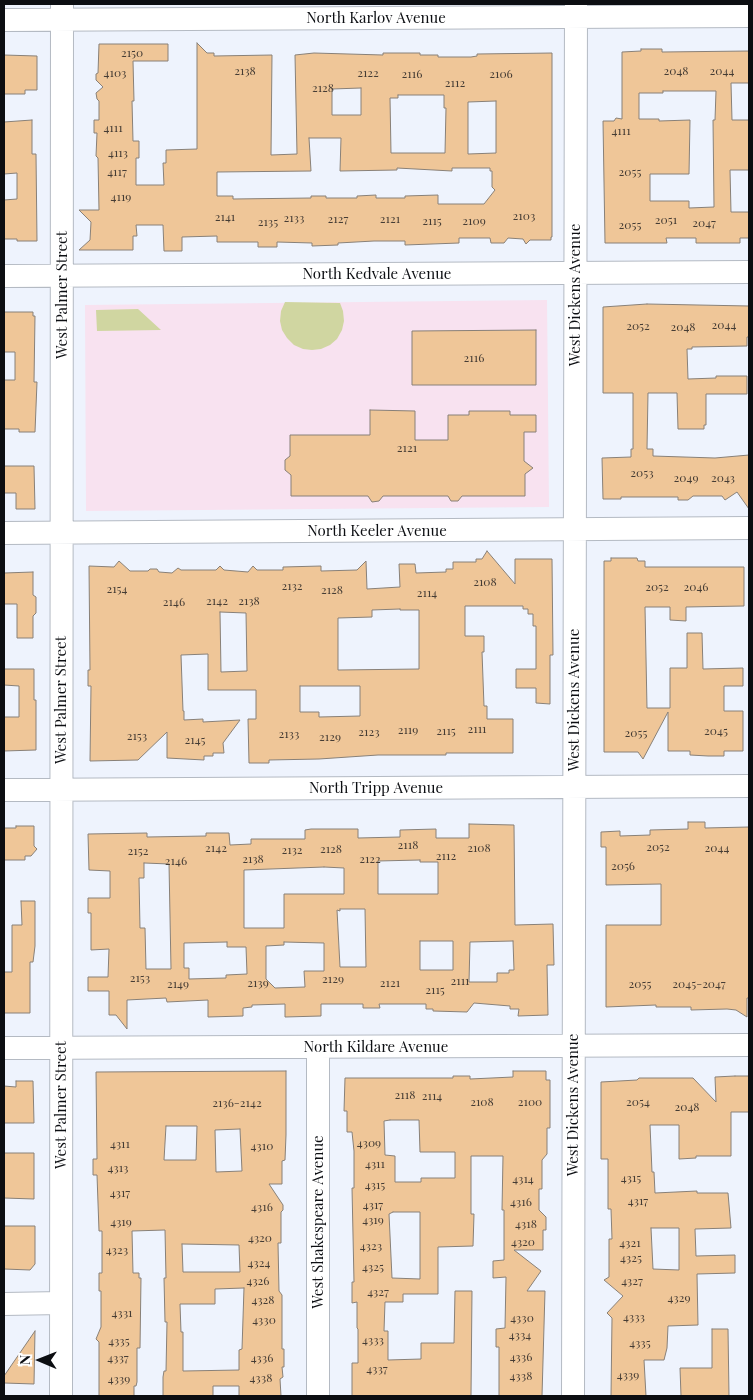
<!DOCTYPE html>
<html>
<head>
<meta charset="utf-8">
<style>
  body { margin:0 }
  #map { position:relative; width:753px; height:1400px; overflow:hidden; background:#eef3fd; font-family:"Playfair Display",serif }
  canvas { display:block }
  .frame { position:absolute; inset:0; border:5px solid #0c0e12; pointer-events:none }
  .north { position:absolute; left:15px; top:1335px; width:50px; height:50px; -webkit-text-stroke:4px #fff; paint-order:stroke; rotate:271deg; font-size:14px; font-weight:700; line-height:20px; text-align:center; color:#0c0e12 }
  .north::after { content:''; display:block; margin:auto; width:18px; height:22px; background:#0c0e12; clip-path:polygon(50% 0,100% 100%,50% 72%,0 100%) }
</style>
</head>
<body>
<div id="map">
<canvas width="753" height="1400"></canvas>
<div class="frame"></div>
<div class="north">N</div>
</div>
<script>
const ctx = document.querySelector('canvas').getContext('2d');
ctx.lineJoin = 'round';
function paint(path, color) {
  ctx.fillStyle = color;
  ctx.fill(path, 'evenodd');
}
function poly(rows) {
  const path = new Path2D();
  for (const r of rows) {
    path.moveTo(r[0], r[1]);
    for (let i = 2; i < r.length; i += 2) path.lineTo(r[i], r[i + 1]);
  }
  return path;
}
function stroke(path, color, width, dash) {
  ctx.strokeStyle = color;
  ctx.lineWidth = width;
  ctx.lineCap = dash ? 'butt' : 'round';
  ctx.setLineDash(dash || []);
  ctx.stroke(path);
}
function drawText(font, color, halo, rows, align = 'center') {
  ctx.font = font + ' "Playfair Display",serif';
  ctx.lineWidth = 4.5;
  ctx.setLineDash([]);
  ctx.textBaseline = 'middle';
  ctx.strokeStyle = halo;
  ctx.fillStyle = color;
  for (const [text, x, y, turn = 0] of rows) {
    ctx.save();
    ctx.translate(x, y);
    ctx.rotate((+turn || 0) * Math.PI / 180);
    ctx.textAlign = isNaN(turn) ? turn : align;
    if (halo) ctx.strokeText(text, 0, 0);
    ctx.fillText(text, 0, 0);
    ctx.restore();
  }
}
const education = poly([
  [547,300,549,507,86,511,85,305]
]);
const green = poly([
  [285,302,340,303,343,311,344,321,342,330,337,339,330,345,321,349,312,350,303,349,294,345,287,338,282,330,280,321,281,311],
  [138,309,161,330,97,331,96,310]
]);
const building = poly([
  [197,43,207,53,214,53,214,56,272,55,271,155,297,154,295,55,314,53,383,55,383,53,420,53,420,55,438,55,438,57,471,57,477,56,477,54,552,53,552,237,551,237,551,240,530,240,526,244,523,239,508,238,504,243,491,243,490,238,459,238,459,243,405,245,405,241,374,241,338,243,338,245,312,246,312,243,277,242,277,247,258,247,258,242,217,242,217,236,182,237,182,251,164,251,163,225,136,225,137,236,133,236,133,250,79,250,90,240,91,222,79,210,99,210,98,158,96,156,97,133,94,133,94,120,99,120,99,101,97,99,96,93,103,87,96,80,96,74,98,73,99,44,168,44,168,61,133,61,134,101,132,101,133,141,139,141,139,158,136,158,136,185,164,185,163,163,166,163,166,150,197,149,197,43],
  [361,88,361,115,332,115,332,89,361,88],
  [398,95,444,95,444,108,446,108,445,153,391,153,390,98,398,98,398,95],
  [496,101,496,153,468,154,468,102,496,101],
  [309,138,341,138,340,171,397,170,397,168,452,171,452,168,490,168,490,171,492,171,492,187,495,190,484,204,438,204,438,195,405,196,405,198,376,198,376,195,357,196,357,198,326,198,326,196,311,196,311,198,233,199,233,196,217,196,217,172,311,171,309,138],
  [641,49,662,49,662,52,749,51,749,83,731,83,732,120,749,120,749,170,730,170,731,212,749,212,749,238,740,238,740,243,696,243,696,238,666,238,667,243,605,243,603,121,614,121,616,118,622,119,622,52,641,51,641,49],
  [663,91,716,91,715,120,713,120,714,207,689,208,689,201,650,201,650,174,689,174,690,120,659,121,659,119,639,119,639,93,663,93,663,91],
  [4,55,37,56,37,90,25,90,25,94,4,94,4,55],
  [32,120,32,154,36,154,37,241,17,241,17,239,4,239,4,200,17,199,17,173,4,174,4,122,32,120],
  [647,304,749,306,749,337,747,337,747,346,692,347,692,349,687,349,688,379,716,378,716,376,747,376,747,394,706,394,706,425,704,425,704,429,678,429,677,393,648,393,647,449,653,449,653,456,715,458,749,455,749,509,737,492,725,500,722,496,693,496,688,500,678,500,678,497,621,497,621,499,603,499,602,458,631,457,631,449,633,449,633,393,603,393,603,307,647,304],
  [4,312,33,312,33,316,35,316,34,382,37,382,35,432,19,432,19,429,4,429,4,380,15,380,15,352,4,352,4,312],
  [536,330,536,385,412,385,412,331,536,330],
  [370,410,415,411,415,440,448,440,448,415,469,415,469,411,510,411,510,415,536,415,536,432,524,432,524,461,533,468,525,474,525,496,462,496,458,501,451,501,448,496,383,496,379,501,372,502,368,496,291,496,291,475,285,470,285,460,290,456,290,435,370,435,370,410],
  [4,466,34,466,35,509,16,509,16,493,4,493,4,466],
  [487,551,515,584,515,559,552,559,553,655,550,655,550,704,536,703,536,688,516,688,516,669,536,669,536,626,533,626,533,614,528,614,528,609,523,609,523,606,465,606,465,636,484,636,484,652,482,652,484,706,487,706,487,719,513,719,513,753,446,753,446,755,378,755,319,759,269,760,269,763,249,763,248,719,256,719,256,690,208,690,208,654,181,655,183,711,184,711,184,720,203,719,203,722,240,720,223,743,224,753,213,753,213,756,204,756,204,760,167,758,167,732,138,760,90,761,91,686,88,686,88,670,90,670,89,566,114,567,119,561,130,571,148,571,150,569,157,569,159,572,172,573,178,568,181,570,216,570,220,566,224,570,248,572,253,566,257,570,283,570,283,567,321,566,321,571,357,570,366,561,367,589,400,587,399,564,415,564,416,573,446,572,446,569,453,569,453,562,476,562,476,559,482,559,487,551],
  [400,609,400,610,419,610,419,669,338,670,338,618,372,617,372,610,400,609],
  [220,612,246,613,247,671,221,672,220,612],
  [300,686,360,686,360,716,319,717,319,712,300,712,300,686],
  [611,558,637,558,638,561,645,561,645,567,744,567,744,606,686,607,686,621,670,620,670,607,645,607,647,708,670,708,670,668,687,668,687,633,702,633,703,669,743,668,743,686,724,686,724,711,743,711,743,751,724,751,724,756,708,756,690,755,690,751,668,751,668,712,643,759,638,752,604,752,604,561,611,561,611,558],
  [33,572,33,595,36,597,36,613,33,616,33,638,17,638,17,604,4,604,4,573,33,572],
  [4,669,34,669,34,700,36,700,36,750,4,751,4,717,19,717,19,686,4,685,4,669],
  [688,822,705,822,705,828,749,827,749,998,747,998,747,1017,736,1010,727,1009,691,1010,691,1007,656,1007,656,1005,606,1007,606,925,661,925,661,884,606,885,606,847,601,847,601,832,620,831,620,836,650,835,650,830,688,829,688,822],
  [469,824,514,825,515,925,553,924,554,965,547,965,548,1015,518,1016,519,1009,510,1009,510,1006,474,1003,467,1012,433,1011,433,1009,426,1009,426,1004,379,1004,380,1008,363,1008,363,1004,321,1004,321,1016,285,1017,285,1004,252,1005,252,1007,243,1008,243,1016,208,1017,208,1000,167,1002,166,998,127,1000,127,1029,116,1015,109,1015,109,991,88,991,88,977,108,977,109,949,91,950,91,913,88,913,88,898,110,898,110,871,89,870,88,834,147,833,147,837,206,836,206,833,229,833,230,845,251,844,251,839,305,839,305,830,311,829,358,829,358,838,400,837,400,830,436,829,436,838,469,838,469,824],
  [420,860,420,862,438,862,438,894,378,894,378,861,420,860],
  [144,863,169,864,171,969,146,969,145,928,140,928,139,878,144,878,144,863],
  [324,867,344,868,344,894,284,894,284,928,244,928,244,870,324,867],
  [340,909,365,909,366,967,340,967,337,910,340,911,340,909],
  [420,941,453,941,453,970,420,970,420,941],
  [513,941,514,970,509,970,509,973,497,973,497,982,469,982,470,942,513,941],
  [227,942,227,947,246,947,247,974,226,975,226,978,189,979,189,968,184,968,184,943,227,942],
  [284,942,324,943,324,971,304,971,305,987,275,988,266,979,266,946,284,945,284,942],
  [16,826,34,826,34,846,37,849,31,856,25,856,25,860,4,860,4,828,16,828,16,826],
  [21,901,35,901,35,946,33,962,30,962,30,1013,4,1013,4,972,12,972,12,925,22,925,21,901],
  [286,1071,286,1135,285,1160,282,1161,282,1184,269,1184,283,1205,283,1210,281,1212,281,1243,278,1243,279,1291,282,1295,282,1349,284,1349,284,1367,282,1367,283,1377,280,1379,281,1396,239,1396,239,1386,213,1386,213,1396,163,1396,163,1377,164,1371,166,1371,167,1322,165,1322,164,1278,166,1278,165,1230,132,1231,133,1273,139,1273,139,1278,141,1278,140,1348,137,1348,137,1382,136,1386,134,1386,134,1396,99,1396,99,1342,96,1339,101,1327,101,1291,99,1291,99,1273,102,1273,102,1231,99,1231,97,1175,93,1175,93,1159,97,1159,96,1072,286,1071],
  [166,1126,197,1126,196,1160,164,1160,166,1126],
  [240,1129,242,1171,216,1172,215,1130,240,1129],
  [182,1244,239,1245,240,1272,183,1272,182,1244],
  [244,1288,242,1349,239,1350,239,1370,183,1371,183,1332,181,1332,180,1304,215,1304,215,1289,244,1288],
  [513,1071,546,1071,546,1080,550,1080,550,1128,547,1128,547,1154,542,1160,542,1189,539,1189,539,1210,546,1217,546,1230,543,1230,543,1250,514,1250,541,1271,527,1291,545,1291,542,1396,499,1396,499,1347,496,1347,496,1329,505,1328,506,1277,493,1278,493,1261,504,1260,504,1210,502,1210,503,1156,471,1156,471,1214,474,1214,473,1246,438,1247,438,1294,403,1294,403,1302,385,1302,384,1331,388,1331,388,1360,421,1359,421,1343,454,1343,455,1291,472,1291,471,1396,352,1396,352,1363,358,1363,358,1329,357,1328,357,1302,352,1303,352,1282,354,1282,352,1188,354,1188,354,1151,352,1132,347,1132,347,1111,344,1111,345,1078,453,1078,453,1076,470,1076,470,1079,513,1077,513,1071],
  [390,1120,419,1120,420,1152,455,1152,455,1178,421,1178,421,1182,395,1182,395,1156,385,1155,384,1121,390,1120],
  [393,1212,420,1212,420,1279,392,1278,389,1214,393,1212],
  [735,1076,749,1076,749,1112,731,1112,731,1156,696,1156,696,1158,679,1159,679,1125,650,1125,652,1172,654,1172,655,1193,697,1191,697,1193,728,1193,731,1228,695,1229,696,1256,735,1255,735,1273,697,1274,698,1325,668,1326,667,1348,664,1360,644,1360,646,1396,611,1396,612,1318,607,1313,623,1296,604,1280,609,1277,609,1239,612,1239,611,1209,608,1209,608,1159,601,1159,601,1082,637,1080,639,1078,693,1078,716,1102,715,1077,735,1076],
  [651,1228,679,1228,679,1270,653,1269,651,1228],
  [16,1081,33,1081,34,1123,4,1123,4,1086,16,1087,16,1081],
  [4,1153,34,1153,34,1199,4,1198,4,1153],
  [4,1226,35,1226,35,1264,30,1270,4,1269,4,1226],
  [712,1329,728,1329,729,1396,681,1396,680,1368,712,1368,712,1329],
  [35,1331,34,1384,4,1383,4,1376,35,1331]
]);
const minor = poly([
  [4,20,749,16],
  [4,276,749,272],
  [4,533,749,528],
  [4,790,749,786],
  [4,1048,749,1045],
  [4,1304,61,1303],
  [61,1396,62,4],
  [318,1396,318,1047],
  [573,1396,576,4]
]);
const numberNames = [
  ["2150",132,53],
  ["2138",245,71],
  ["2048",676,71],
  ["2044",722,71],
  ["4103",115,73],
  ["2122",368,73],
  ["2116",412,74],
  ["2106",501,74],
  ["2112",455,83],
  ["2128",323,88],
  ["4111",113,128],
  ["4111",621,131],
  ["4113",118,153],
  ["4117",117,172],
  ["2055",630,172],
  ["4119",121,197],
  ["2103",524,216],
  ["2141",225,217],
  ["2133",294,218],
  ["2127",338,219],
  ["2121",390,219],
  ["2051",666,220],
  ["2115",432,221],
  ["2109",474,221],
  ["2135",268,222],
  ["2047",704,223],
  ["2055",630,225],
  ["2044",724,325],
  ["2052",638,326],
  ["2048",683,327],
  ["2116",474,358],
  ["2121",407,448],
  ["2053",642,473],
  ["2049",686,478],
  ["2043",723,478],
  ["2108",485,582],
  ["2132",292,586],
  ["2052",657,587],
  ["2046",696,587],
  ["2154",117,589],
  ["2128",332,590],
  ["2114",427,593],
  ["2142",217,601],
  ["2138",249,601],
  ["2146",174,602],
  ["2111",477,729],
  ["2119",408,730],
  ["2115",446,731],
  ["2045",716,731],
  ["2123",369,732],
  ["2055",636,733],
  ["2133",289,734],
  ["2153",137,736],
  ["2129",330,737],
  ["2145",195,740],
  ["2118",408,845],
  ["2052",658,847],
  ["2142",216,848],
  ["2108",479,848],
  ["2044",717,848],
  ["2128",331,849],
  ["2132",292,850],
  ["2152",138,851],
  ["2112",446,856],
  ["2138",253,859],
  ["2122",370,859],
  ["2146",176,861],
  ["2056",623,866],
  ["2153",140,978],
  ["2129",333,979],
  ["2111",460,981],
  ["2139",258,983],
  ["2121",390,983],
  ["2149",178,984],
  ["2055",640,984],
  ["2045-2047",699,984],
  ["2115",435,990],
  ["2118",405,1095],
  ["2114",432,1096],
  ["2108",482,1102],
  ["2100",530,1102],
  ["2054",638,1102],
  ["2136-2142",237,1103],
  ["2048",687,1107],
  ["4309",369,1143],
  ["4311",120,1144],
  ["4310",262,1146],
  ["4311",375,1164],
  ["4313",118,1168],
  ["4315",631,1178],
  ["4314",523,1179],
  ["4315",375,1185],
  ["4317",120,1193],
  ["4317",638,1201],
  ["4316",521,1202],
  ["4317",373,1205],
  ["4316",262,1207],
  ["4319",373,1220],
  ["4319",121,1222],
  ["4318",526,1224],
  ["4320",260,1238],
  ["4320",523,1242],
  ["4321",630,1243],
  ["4323",371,1246],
  ["4323",117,1250],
  ["4325",631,1258],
  ["4324",259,1263],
  ["4325",373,1267],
  ["4326",258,1281],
  ["4327",632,1281],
  ["4327",378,1292],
  ["4329",679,1298],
  ["4328",263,1300],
  ["4331",122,1313],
  ["4333",634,1317],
  ["4330",522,1318],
  ["4330",264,1320],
  ["4334",520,1335],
  ["4333",373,1340],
  ["4335",119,1341],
  ["4335",640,1343],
  ["4336",521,1357],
  ["4337",118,1358],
  ["4336",262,1358],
  ["4337",377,1369],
  ["4339",628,1375],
  ["4338",521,1376],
  ["4338",261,1378],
  ["4339",119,1379]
];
const streetNames = [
  ["North Karlov Avenue",376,18],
  ["North Kedvale Avenue",377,274],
  ["West Palmer Street",62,295,-90],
  ["West Dickens Avenue",575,295,-90],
  ["North Keeler Avenue",377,531],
  ["West Palmer Street",61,700,-90],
  ["West Dickens Avenue",574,700,-90],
  ["North Tripp Avenue",376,788],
  ["North Kildare Avenue",376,1047],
  ["West Palmer Street",61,1105,-90],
  ["West Dickens Avenue",573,1105,-90],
  ["West Shakespeare Avenue",318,1222,-90]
];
paint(education, '#f8e2f0');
paint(green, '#d0d6a1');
paint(building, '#efc698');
stroke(building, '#888078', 1);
stroke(minor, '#b4bac3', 24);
stroke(minor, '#fff', 22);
drawText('12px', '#453c34', null, numberNames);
drawText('15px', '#0c0e12', '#fff', streetNames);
</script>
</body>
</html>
